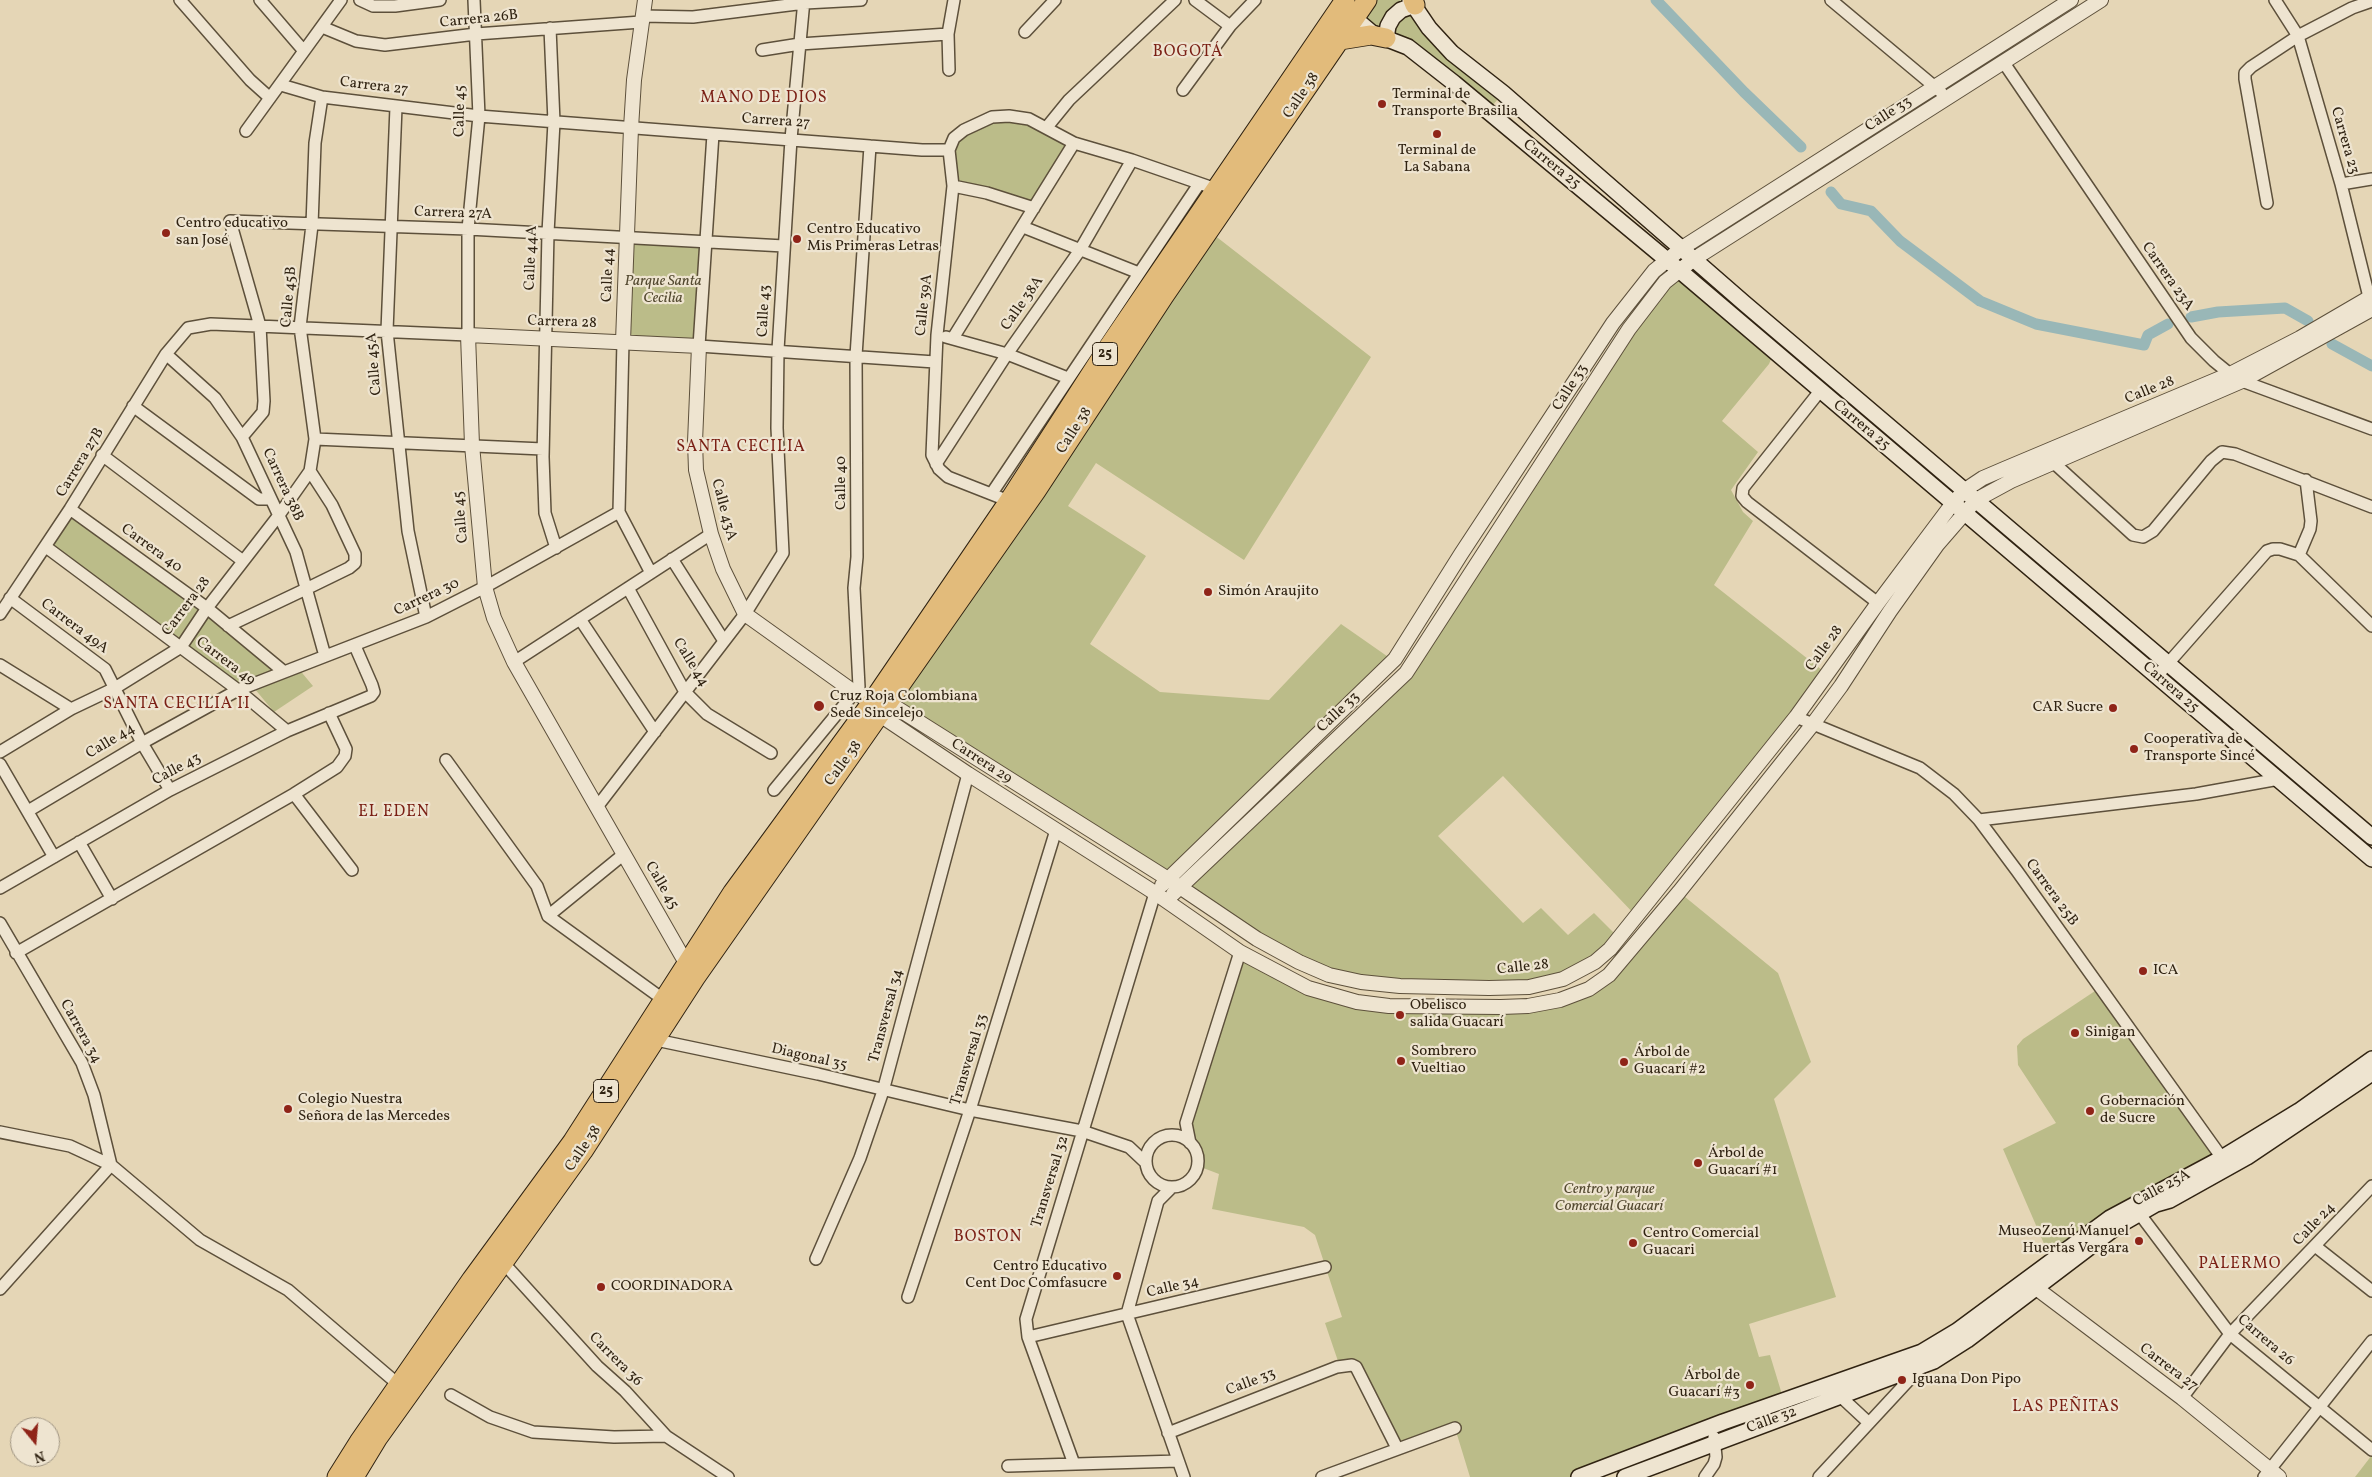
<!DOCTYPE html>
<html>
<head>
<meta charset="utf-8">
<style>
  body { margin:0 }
  #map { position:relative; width:2372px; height:1477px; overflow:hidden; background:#e5d6b6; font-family:Vollkorn,serif }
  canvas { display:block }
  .north { position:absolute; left:10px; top:1417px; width:50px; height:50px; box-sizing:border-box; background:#eee4d0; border:1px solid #a29784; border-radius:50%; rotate:163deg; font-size:14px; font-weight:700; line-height:20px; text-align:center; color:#302312 }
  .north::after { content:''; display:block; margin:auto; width:18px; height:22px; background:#8f2418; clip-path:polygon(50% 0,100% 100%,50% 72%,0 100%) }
</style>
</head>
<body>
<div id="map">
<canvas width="2372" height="1477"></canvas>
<div class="north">N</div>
</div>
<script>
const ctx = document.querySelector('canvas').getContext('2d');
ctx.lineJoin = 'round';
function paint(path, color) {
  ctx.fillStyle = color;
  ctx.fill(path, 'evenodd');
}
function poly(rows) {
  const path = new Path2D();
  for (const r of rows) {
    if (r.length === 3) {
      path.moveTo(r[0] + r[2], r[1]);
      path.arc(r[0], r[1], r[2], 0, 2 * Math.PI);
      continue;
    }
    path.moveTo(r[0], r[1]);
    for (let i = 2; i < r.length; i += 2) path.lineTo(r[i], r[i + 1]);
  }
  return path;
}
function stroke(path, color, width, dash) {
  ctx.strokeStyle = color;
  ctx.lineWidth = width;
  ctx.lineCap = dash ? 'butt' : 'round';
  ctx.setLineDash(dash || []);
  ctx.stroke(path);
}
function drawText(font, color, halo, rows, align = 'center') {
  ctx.font = font + ' Vollkorn,serif';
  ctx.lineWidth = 4.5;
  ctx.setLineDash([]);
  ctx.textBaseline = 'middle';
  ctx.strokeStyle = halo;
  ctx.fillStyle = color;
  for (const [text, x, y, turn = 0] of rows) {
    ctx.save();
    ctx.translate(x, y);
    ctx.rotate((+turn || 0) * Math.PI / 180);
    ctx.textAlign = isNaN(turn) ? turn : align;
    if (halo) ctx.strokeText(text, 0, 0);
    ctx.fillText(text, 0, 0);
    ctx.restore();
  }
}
const green = poly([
  [1367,0,1409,0,1503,93,1487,112,1355,17],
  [1009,116,1074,143,1034,208,953,186,954,138],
  [1209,231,1371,357,1244,560,1096,463,1068,506,1146,556,1090,644,1160,692,1269,700,1341,624,1394,661,1168,879,889,703],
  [626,237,705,242,699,346,623,341],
  [1679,270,1774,352,1769,364,1722,421,1758,452,1731,490,1743,512,1753,521,1714,585,1827,674,1637,917,1503,776,1438,836,1523,923,1541,908,1568,935,1594,913,1619,938,1578,972,1489,988,1329,975,1179,887,1406,673,1629,329],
  [70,509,283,671,238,690,46,547],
  [298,668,313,686,274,712,254,688],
  [1679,892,1778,973,1811,1062,1774,1099,1836,1297,1749,1324,1759,1357,1770,1355,1784,1401,1579,1477,1470,1477,1455,1428,1397,1448,1356,1367,1340,1367,1325,1323,1342,1317,1315,1235,1304,1227,1212,1209,1219,1174,1198,1166,1196,1153,1190,1143,1186,1123,1240,952,1332,996,1501,1007,1589,989],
  [2101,987,2222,1158,2054,1260,2048,1253,2003,1149,2056,1123,2018,1065,2017,1046,2023,1039],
  [2372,1455,2372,1477,2355,1477]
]);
const canal = poly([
  [1656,0,1744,92,1801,147],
  [1831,192,1841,204,1871,211,1900,241,1980,301,2036,324,2144,345,2148,335,2168,324],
  [2191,317,2218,312,2285,308,2308,321],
  [2332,344,2372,366]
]);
const minor = poly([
  [180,0,250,80,270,98],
  [260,0,303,50],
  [360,0,373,6,395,6,440,0],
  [1195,0,1230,26],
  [1831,0,1941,92],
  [2275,0,2298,36,2341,184,2369,297],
  [643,16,693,17,805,3,861,0],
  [322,27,356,41,385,45,476,34,641,22],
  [550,28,554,122,548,233,543,457,545,513,556,548],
  [1025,32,1055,0],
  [762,50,800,44,948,34],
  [2004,63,2191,338,2214,361,2230,374,2242,381,2372,429],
  [949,70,948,34,954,0],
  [281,85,322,97,479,116,922,150,949,150,954,138,964,130,992,117,1009,116,1029,119,1074,143,1132,160,1216,189],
  [1183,90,1230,26,1255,0],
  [396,107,387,331,408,531,426,617],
  [1047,127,1069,100,1175,0],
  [246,131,341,0],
  [713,134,699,346,935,362],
  [949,150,953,186,937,335,932,455,939,469,948,477,1009,501],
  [2341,184,2372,179],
  [953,186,987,193,1034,208],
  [2267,203,2245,79,2245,73,2251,67,2298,36,2352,8,2372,1],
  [1023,227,1139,273],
  [946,337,1007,354,1068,378],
  [953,338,1074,143],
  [623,341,619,512,651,573],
  [166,354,215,398,242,437,296,552,325,656],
  [1820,391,1743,488,1742,496,1747,502,1878,603],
  [133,406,259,499,271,499],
  [242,437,263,412,264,401,260,326,230,221,468,229,784,246],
  [315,439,543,449],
  [102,455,243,561],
  [2054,463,2133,535,2143,537,2153,531,2211,461,2222,452,2235,454,2372,507],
  [936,464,1007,354,1080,250,1132,160],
  [992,493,1199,184],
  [70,509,207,608,283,671],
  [46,547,238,690,287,731],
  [2299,555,2310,529,2311,521,2306,480],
  [672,559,724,641],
  [628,588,685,692,707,714,771,753],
  [10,598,105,669,142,743,170,790],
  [0,614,70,509,166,354,188,328,211,324,468,335,468,229,479,116,474,0],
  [580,619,655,732],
  [228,626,306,589,349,568,355,563,355,554,332,505,310,471],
  [514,662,711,534],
  [0,665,71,709],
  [2157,676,2267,551,2273,549,2280,549,2299,555,2372,626],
  [1796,717,1920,768,1954,794,1979,820,2017,871,2222,1158],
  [0,752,71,709,115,688,181,647,207,608,279,515,310,471,315,439,300,327,312,225,315,143,322,97],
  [446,760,537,886,548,916,664,1000],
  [0,764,54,857],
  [774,790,859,687,854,588,857,557,856,356,870,146],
  [294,794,352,870],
  [597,807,745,614,783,553,777,428,778,350,791,139,804,0],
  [28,811,142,743,238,690,426,617,485,587,619,512],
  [1979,820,2196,794,2279,779],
  [79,842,112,899],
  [0,888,170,790,287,731,371,696,374,692,372,685,355,646],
  [548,916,624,854],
  [0,923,82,1063,94,1095,111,1165],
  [16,953,294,794,337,767,345,756,346,749,329,713],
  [656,1040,818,1074,970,1110,1082,1131,1129,1147,1146,1163],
  [0,1132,70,1146,111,1165,200,1240,288,1290,399,1385],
  [1172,1161,26],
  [1190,1143,1186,1123,1240,952],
  [1172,1187,1158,1201,1127,1314,1184,1477],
  [2139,1213,2230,1334,2372,1450],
  [2315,1246,2372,1291],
  [499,1258,597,1366,625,1391,666,1436,728,1477],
  [816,1259,860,1158,883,1091,968,774],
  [0,1289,111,1165],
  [908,1297,970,1110,1056,830],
  [1028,1337,1325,1267],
  [1837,1391,1840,1396,1869,1423],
  [451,1395,490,1417,533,1432,614,1437,666,1436],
  [2182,1398,2230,1334,2372,1186],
  [1168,1433,1337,1367,1352,1365,1356,1367,1397,1448],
  [1074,1464,1028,1337,1026,1319,1155,893],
  [1008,1466,1178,1461],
  [1322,1477,1455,1428],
  [1705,1477,1714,1464,1716,1457,1714,1437],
  [1819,1477,1920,1368],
  [2264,1477,2372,1341]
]);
const tertiary = poly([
  [623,341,631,128,634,80,645,0],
  [875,707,880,715,968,774,1155,893,1240,952,1308,988,1357,1002,1389,1006,1501,1007,1528,1006,1560,1000,1589,989,1609,975,1679,892,1813,724,1841,686,1890,611,1937,545,1976,500,2011,481,2242,381,2372,309],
  [1162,885,1395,659,1461,554,1613,323,1654,271,1682,248,2071,0],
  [1173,894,1406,673,1629,329,1665,282,1694,259,2101,0],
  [690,970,514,662,494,618,485,587,472,445,468,335,699,346,695,442,696,470,711,534,723,569,745,614,854,692,872,702,889,703,1168,879,1257,939,1299,962,1329,975,1361,982,1400,986,1489,988,1529,987,1563,979,1595,962,1610,949,1796,717,1878,603,1953,503,1965,490,1983,478,2004,469,2230,374,2300,338,2372,296],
  [2036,1288,2182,1398,2279,1477]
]);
const secondary = poly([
  [1410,0,1429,28,1452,53,1503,93,1744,303,2372,837],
  [1346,11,1372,33,1408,47,1454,83,1679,270,2372,859],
  [1386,38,1388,26,1393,17,1401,10,1415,5],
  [1579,1477,1723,1422,1922,1352,1957,1331,2110,1218,2222,1158,2299,1111,2372,1059],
  [1625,1477,1934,1361,1967,1340,2116,1227,2156,1204,2170,1200,2247,1157,2372,1073]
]);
const trunk = poly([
  [1413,0,1415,5],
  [1340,40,1371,35,1386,38],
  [337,1477,359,1442,472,1279,573,1141,733,892,872,702,1009,501,1109,346,1345,0],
  [354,1477,377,1439,583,1151,695,978,1036,491,1164,296,1367,0]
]);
const markers = [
  [1382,104,5,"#8f2418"],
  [1437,134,5,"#8f2418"],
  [166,233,5,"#8f2418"],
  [797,239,5,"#8f2418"],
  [1208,592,5,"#8f2418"],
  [819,706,6,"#8f2418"],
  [2113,708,5,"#8f2418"],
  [2134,749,5,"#8f2418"],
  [2143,971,5,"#8f2418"],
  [1400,1015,5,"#8f2418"],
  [2075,1033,5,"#8f2418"],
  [1401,1061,5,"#8f2418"],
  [1624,1062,5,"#8f2418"],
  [288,1109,5,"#8f2418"],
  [2090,1111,5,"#8f2418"],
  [1698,1163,5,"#8f2418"],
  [2139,1241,5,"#8f2418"],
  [1633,1243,5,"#8f2418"],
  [1117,1276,5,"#8f2418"],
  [601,1287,5,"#8f2418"],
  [1902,1380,5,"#8f2418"],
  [1750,1385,5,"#8f2418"]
];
const shields = [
  [1105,354,25],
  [606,1091,25]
];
const shieldNames = [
  ["25",1105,354],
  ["25",606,1091]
];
const streetNames = [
  ["Carrera 26B",479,20,-6],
  ["Carrera 27",374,87,7],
  ["Calle 38",1302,96,-56],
  ["Calle 45",461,111,-89],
  ["Calle 33",1889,115,-33],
  ["Carrera 27",776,122,4],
  ["Carrera 23",2344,141,74],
  ["Carrera 25",1551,165,39],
  ["Carrera 27A",453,214,2],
  ["Calle 44A",532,258,-88],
  ["Calle 44",609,275,-88],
  ["Carrera 23A",2167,277,55],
  ["Calle 45B",290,297,-85],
  ["Calle 38A",1023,304,-55],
  ["Calle 39A",925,305,-84],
  ["Calle 43",765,311,-87],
  ["Carrera 28",562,323,2],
  ["Calle 45A",375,364,-95],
  ["Calle 33",1571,388,-57],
  ["Calle 28",2150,391,-22],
  ["Carrera 25",1861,426,40],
  ["Calle 38",1075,431,-57],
  ["Carrera 27B",81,463,-59],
  ["Calle 40",842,483,-90],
  ["Carrera 38B",282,485,65],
  ["Calle 43A",723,510,75],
  ["Calle 45",462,517,-95],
  ["Carrera 40",151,549,36],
  ["Carrera 30",427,598,-25],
  ["Carrera 28",187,607,-53],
  ["Carrera 49A",74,627,37],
  ["Calle 28",1825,649,-54],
  ["Carrera 49",225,662,37],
  ["Calle 44",690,663,58],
  ["Carrera 25",2170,688,41],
  ["Calle 33",1339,713,-43],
  ["Calle 44",111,742,-31],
  ["Carrera 29",981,762,33],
  ["Calle 38",844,764,-54],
  ["Calle 43",177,770,-28],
  ["Calle 45",661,886,60],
  ["Carrera 25B",2051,893,54],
  ["Calle 28",1523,968,-6],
  ["Transversal 34",887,1016,-75],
  ["Carrera 34",80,1032,61],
  ["Diagonal 35",809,1058,13],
  ["Transversal 33",970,1060,-73],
  ["Calle 38",584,1149,-56],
  ["Transversal 32",1051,1182,-73],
  ["Calle 25A",2162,1189,-28],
  ["Calle 24",2315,1225,-46],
  ["Calle 34",1173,1288,-13],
  ["Carrera 26",2265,1341,41],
  ["Carrera 36",615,1360,45],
  ["Carrera 27",2168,1368,37],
  ["Calle 33",1251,1383,-21],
  ["Calle 32",1772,1421,-20]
];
const poiNames = [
  ["Terminal de",1392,95],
  ["Transporte Brasilia",1392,112],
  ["Terminal de",1437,151,"center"],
  ["La Sabana",1437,168,"center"],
  ["Centro educativo",176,224],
  ["san José",176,241],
  ["Centro Educativo",807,230],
  ["Mis Primeras Letras",807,247],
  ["Simón Araujito",1218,592],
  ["Cruz Roja Colombiana",830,697],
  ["Sede Sincelejo",830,714],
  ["CAR Sucre",2103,708,"right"],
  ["Cooperativa de",2144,740],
  ["Transporte Sincé",2144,757],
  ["ICA",2153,971],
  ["Obelisco",1410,1006],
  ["salida Guacarí",1410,1023],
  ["Sinigan",2085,1033],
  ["Sombrero",1411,1052],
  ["Vueltiao",1411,1069],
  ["Árbol de",1634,1053],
  ["Guacarí #2",1634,1070],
  ["Colegio Nuestra",298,1100],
  ["Señora de las Mercedes",298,1117],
  ["Gobernación",2100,1102],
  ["de Sucre",2100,1119],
  ["Árbol de",1708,1154],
  ["Guacarí #1",1708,1171],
  ["MuseoZenú Manuel",2129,1232,"right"],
  ["Huertas Vergara",2129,1249,"right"],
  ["Centro Comercial",1643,1234],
  ["Guacari",1643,1251],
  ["Centro Educativo",1107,1267,"right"],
  ["Cent Doc Comfasucre",1107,1284,"right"],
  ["COORDINADORA",611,1287],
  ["Árbol de",1740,1376,"right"],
  ["Guacarí #3",1740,1393,"right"],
  ["Iguana Don Pipo",1912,1380]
];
const parkNames = [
  ["Parque Santa",663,282],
  ["Cecilia",663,299],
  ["Centro y parque",1609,1190],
  ["Comercial Guacarí",1609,1207]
];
const neighbourhoodNames = [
  ["BOGOTÁ",1188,53],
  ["MANO DE DIOS",764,99],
  ["SANTA CECILIA",741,448],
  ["SANTA CECILIA II",177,705],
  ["EL EDEN",394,813],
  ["BOSTON",988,1238],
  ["PALERMO",2240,1265],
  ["LAS PEÑITAS",2066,1408]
];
paint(green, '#bbbc89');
stroke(canal, '#99b7b7', 11);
stroke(minor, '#5d503b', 14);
stroke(tertiary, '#5d503b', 16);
stroke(secondary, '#302312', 18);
stroke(trunk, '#302312', 21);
stroke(minor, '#eee4d0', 11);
stroke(tertiary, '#eee4d0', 14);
stroke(secondary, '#eee4d0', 15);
stroke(trunk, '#e2bb7b', 19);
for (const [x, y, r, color] of markers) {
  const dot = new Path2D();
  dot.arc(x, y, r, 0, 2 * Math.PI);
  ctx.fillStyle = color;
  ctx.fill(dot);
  stroke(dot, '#eee4d0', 2);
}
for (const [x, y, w] of shields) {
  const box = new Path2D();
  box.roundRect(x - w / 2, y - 11.5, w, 23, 4);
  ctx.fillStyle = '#eee4d0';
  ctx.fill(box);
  stroke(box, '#302312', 1);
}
drawText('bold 14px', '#302312', null, shieldNames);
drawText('15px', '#302312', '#eee4d0', streetNames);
drawText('15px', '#302312', '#eee4d0', poiNames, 'left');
drawText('italic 15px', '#534930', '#eee4d0', parkNames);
ctx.letterSpacing = '1px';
drawText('16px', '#7a1f14', '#eee4d0', neighbourhoodNames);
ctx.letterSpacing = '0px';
</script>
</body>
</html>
